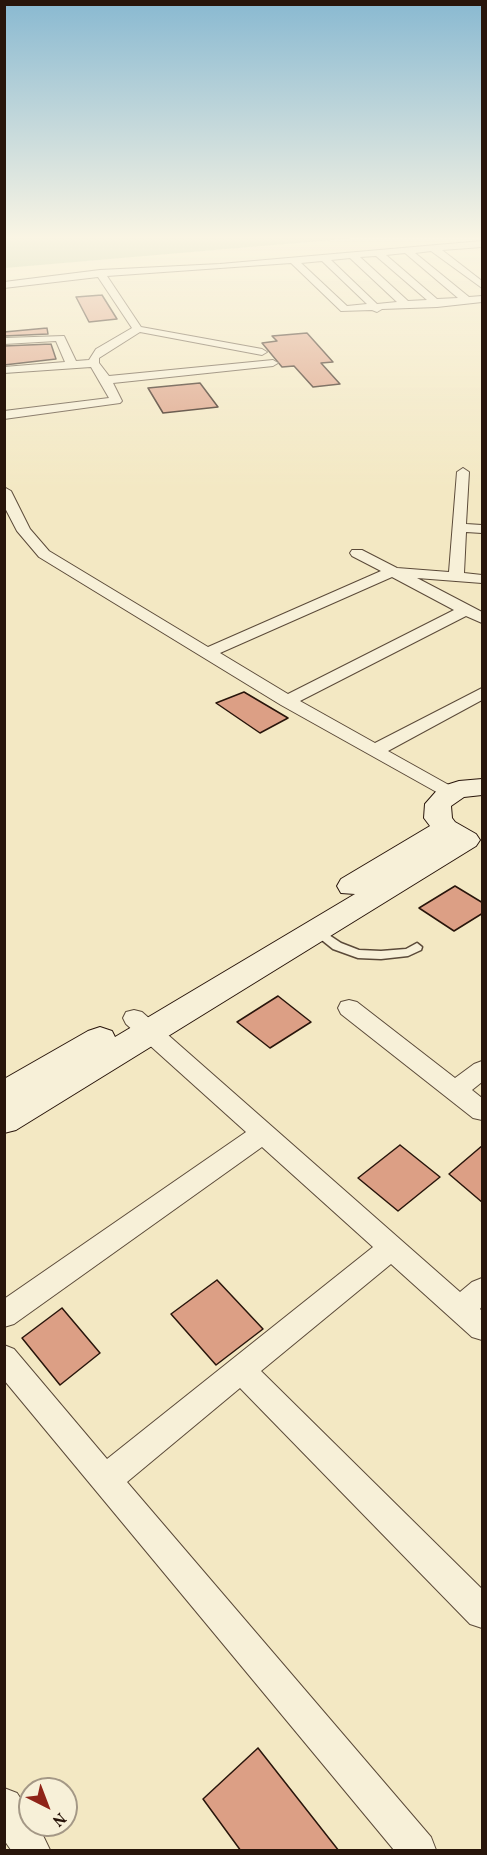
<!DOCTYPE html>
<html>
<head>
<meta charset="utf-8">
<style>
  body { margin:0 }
  #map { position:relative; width:487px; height:1855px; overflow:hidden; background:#f3e8c3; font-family:Vollkorn,serif }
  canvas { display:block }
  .frame { position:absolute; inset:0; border:6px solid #28150b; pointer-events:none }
  .north { position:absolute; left:18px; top:1777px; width:60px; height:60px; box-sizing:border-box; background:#f7f0d8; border:2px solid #a49886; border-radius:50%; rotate:138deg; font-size:16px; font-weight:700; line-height:24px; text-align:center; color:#28150b }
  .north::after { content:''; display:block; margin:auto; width:21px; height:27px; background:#8f2418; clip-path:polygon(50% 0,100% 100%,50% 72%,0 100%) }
</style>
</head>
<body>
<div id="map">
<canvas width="487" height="1855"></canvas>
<div class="frame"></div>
<div class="north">N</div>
</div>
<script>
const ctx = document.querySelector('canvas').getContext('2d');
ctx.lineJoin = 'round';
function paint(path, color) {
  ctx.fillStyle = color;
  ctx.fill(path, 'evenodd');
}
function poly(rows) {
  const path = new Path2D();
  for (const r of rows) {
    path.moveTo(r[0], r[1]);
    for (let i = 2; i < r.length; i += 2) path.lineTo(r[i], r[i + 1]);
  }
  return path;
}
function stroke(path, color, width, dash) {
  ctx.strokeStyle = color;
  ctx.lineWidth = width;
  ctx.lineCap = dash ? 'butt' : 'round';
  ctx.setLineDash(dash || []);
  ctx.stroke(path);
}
const green = poly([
  [5,236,378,236,5,268]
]);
const building = poly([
  [102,295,117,319,89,322,76,297,102,295],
  [47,328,48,334,4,336,4,332,47,328],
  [307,333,333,362,321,363,340,384,313,387,294,366,282,367,262,343,277,341,272,336,307,333],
  [51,344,56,359,4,365,4,346,51,344],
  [200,383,218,407,163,413,148,388,200,383],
  [244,692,288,718,260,733,216,703,244,692],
  [455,886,483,903,483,913,454,931,419,908,455,886],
  [278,996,311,1022,270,1048,237,1022,278,996],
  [400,1145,440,1177,398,1211,358,1178,400,1145],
  [483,1145,483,1203,449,1174,483,1145],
  [217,1280,263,1329,216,1365,171,1314,217,1280],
  [62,1308,100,1353,60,1385,22,1338,62,1308],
  [258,1748,339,1851,241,1851,203,1799,258,1748]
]);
const lane = poly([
  [317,927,341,943,359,950,381,951,406,949,417,943,422,947,421,950,408,956,381,959,358,958,333,949,313,933,312,931,313,929,317,927]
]);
const street = poly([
  [482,241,482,247,442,250,482,281,482,288,431,251,415,253,469,297,482,296,482,302,437,307,382,309,377,312,372,310,341,311,291,263,107,276,141,327,262,349,267,352,262,355,140,332,99,358,99,363,109,376,273,360,278,363,273,366,113,383,122,401,120,403,4,419,4,411,109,398,91,367,4,373,4,367,65,362,56,341,4,344,4,338,64,336,76,361,89,360,96,349,132,328,98,277,4,288,4,282,100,270,220,264,482,241],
  [405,253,458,298,437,299,386,255,405,253],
  [376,256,427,300,408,301,360,257,376,256],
  [350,258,397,302,377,304,331,260,350,258],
  [322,261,367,304,347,306,301,263,322,261],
  [463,468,469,472,466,524,482,525,482,533,466,532,464,573,482,575,482,583,417,578,482,612,482,623,466,616,300,701,375,743,482,688,482,700,388,751,456,789,458,793,456,797,449,799,281,705,39,557,17,531,4,506,4,487,11,491,30,529,49,551,208,647,381,571,352,556,350,553,352,550,362,550,397,568,449,572,457,472,463,468],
  [392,577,454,610,288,694,220,653,392,577],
  [349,1000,357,1002,455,1078,474,1064,482,1061,482,1082,472,1090,482,1098,482,1120,473,1118,341,1014,338,1008,341,1002,349,1000],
  [134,1010,142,1012,460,1292,472,1282,482,1278,482,1306,480,1309,482,1311,482,1340,472,1337,391,1264,261,1371,482,1589,482,1628,470,1624,240,1388,127,1482,431,1837,436,1850,394,1850,4,1380,4,1345,14,1349,107,1459,373,1247,262,1147,14,1324,4,1327,4,1299,246,1132,126,1024,123,1018,126,1012,134,1010],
  [4,1788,17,1793,30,1813,30,1825,38,1825,50,1850,11,1850,4,1840,4,1788]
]);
const secondary = poly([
  [482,779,482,795,464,797,451,806,452,818,455,822,476,834,480,840,476,846,16,1130,4,1133,4,1079,88,1031,100,1027,112,1031,115,1037,355,894,341,893,337,886,341,879,430,826,424,818,425,804,440,787,459,781,482,779]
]);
paint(green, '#b4c799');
paint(building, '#dc9f85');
stroke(building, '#28150b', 1.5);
stroke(lane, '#5b4a39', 3);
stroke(street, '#5b4a39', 2);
stroke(secondary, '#28150b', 2);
paint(lane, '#f7f0d8');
paint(street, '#f7f0d8');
paint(secondary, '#f7f0d8');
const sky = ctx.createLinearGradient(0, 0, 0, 495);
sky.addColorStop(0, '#89b9d1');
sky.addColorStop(0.48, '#faf5e4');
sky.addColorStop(1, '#faf5e400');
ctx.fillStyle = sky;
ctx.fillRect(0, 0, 487, 495);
</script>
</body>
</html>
